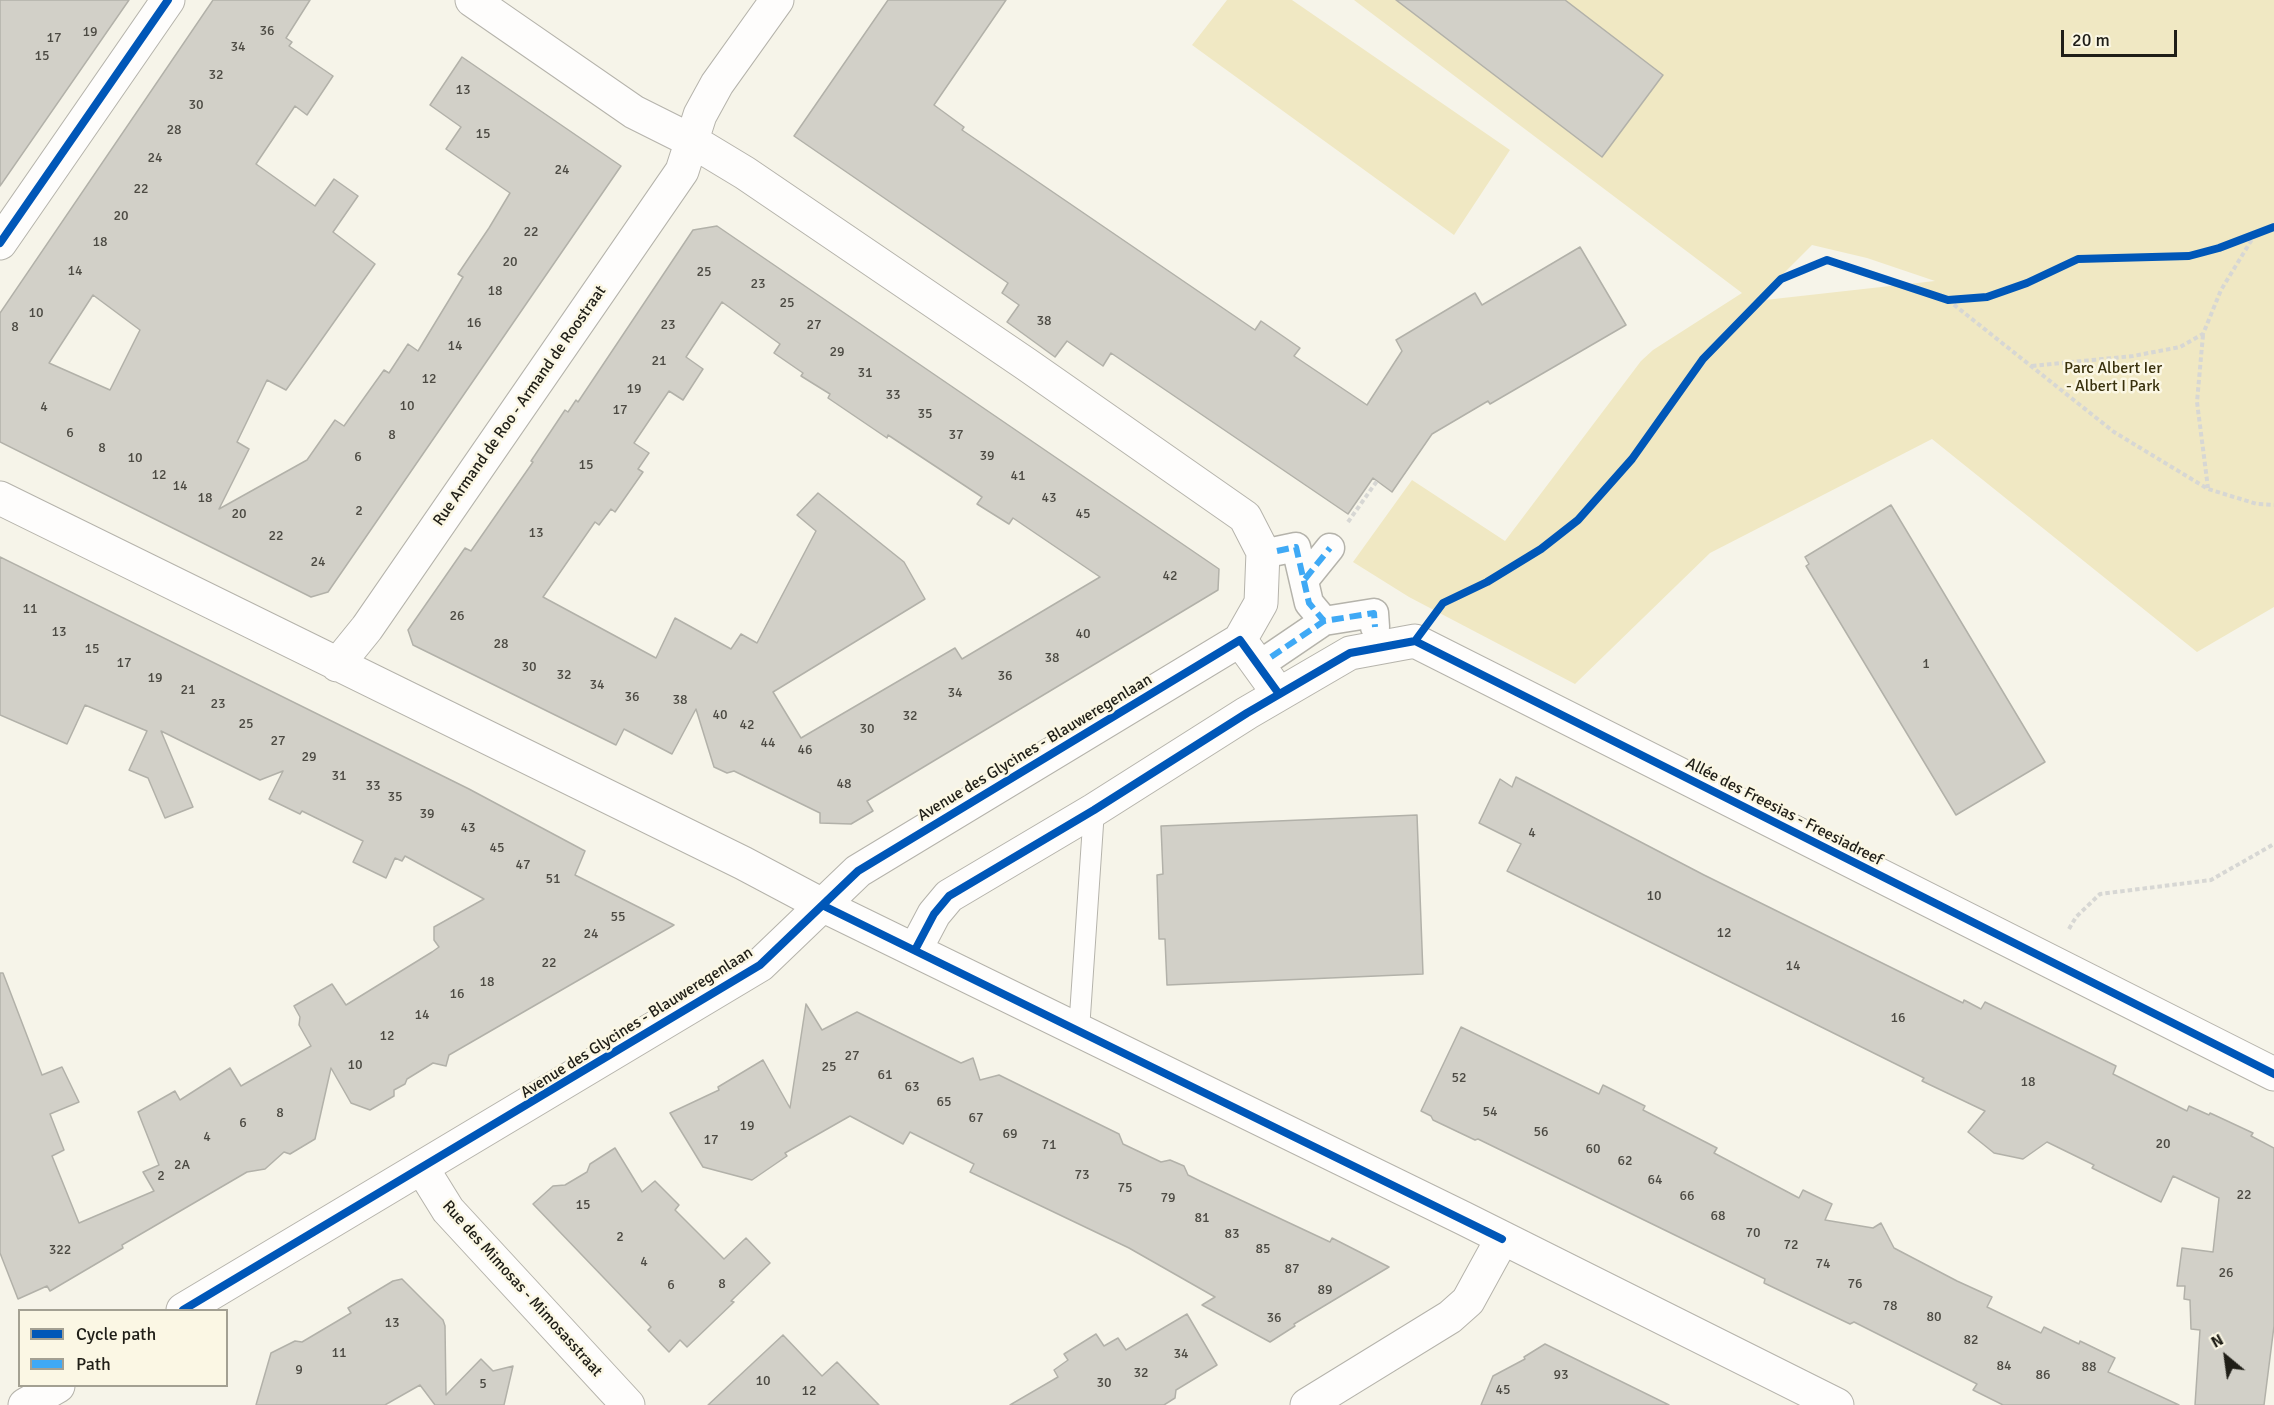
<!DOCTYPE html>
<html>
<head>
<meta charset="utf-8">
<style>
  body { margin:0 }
  #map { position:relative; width:2274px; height:1405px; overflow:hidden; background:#f6f4e9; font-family:Signika,sans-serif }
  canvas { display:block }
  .legend { position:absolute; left:18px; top:1309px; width:210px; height:78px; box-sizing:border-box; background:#fbf7e4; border:2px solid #a3a092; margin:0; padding:8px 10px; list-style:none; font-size:18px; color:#1f1e17 }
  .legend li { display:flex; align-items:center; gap:12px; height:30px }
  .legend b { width:30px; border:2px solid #a3a092 }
  .north { position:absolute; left:2196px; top:1327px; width:60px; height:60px; -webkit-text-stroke:4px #fbf7e4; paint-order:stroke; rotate:331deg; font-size:16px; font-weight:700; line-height:24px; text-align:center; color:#1f1e17 }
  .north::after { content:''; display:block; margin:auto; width:21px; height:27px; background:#1f1e17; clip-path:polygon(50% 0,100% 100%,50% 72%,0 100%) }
  .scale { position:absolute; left:2061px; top:30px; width:116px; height:27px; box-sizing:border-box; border:3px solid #1f1e17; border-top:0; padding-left:8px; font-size:18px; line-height:21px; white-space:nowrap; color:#1f1e17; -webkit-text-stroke:4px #fbf7e4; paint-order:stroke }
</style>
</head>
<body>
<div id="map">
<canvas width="2274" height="1405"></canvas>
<ul class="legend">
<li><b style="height:8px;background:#0057b8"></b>Cycle path</li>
<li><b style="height:8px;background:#3fa9f5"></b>Path</li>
</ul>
<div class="north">N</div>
<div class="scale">20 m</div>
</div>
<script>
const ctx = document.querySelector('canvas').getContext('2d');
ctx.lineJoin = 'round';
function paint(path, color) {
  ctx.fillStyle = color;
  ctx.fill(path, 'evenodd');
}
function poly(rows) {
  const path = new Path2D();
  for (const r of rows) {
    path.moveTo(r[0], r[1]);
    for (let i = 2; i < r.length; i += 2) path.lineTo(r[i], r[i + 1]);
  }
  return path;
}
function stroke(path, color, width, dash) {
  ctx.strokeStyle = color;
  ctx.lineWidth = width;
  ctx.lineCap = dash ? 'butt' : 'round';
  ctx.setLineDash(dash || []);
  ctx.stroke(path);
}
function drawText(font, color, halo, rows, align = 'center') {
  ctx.font = font + ' Signika,sans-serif';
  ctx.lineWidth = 5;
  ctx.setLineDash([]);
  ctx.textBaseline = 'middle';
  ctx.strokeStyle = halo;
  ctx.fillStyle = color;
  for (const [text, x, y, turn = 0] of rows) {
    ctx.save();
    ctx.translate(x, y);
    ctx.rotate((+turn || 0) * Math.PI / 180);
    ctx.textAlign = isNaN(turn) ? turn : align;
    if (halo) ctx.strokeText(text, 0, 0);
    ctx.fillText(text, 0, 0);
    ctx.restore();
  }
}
const green = poly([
  [1227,0,1292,0,1510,150,1454,235,1192,45],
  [1354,0,2274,0,2274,607,2197,652,1932,439,1710,553,1575,684,1409,597,1353,562,1412,480,1505,541,1641,361,1653,350,1742,293],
  [1812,245,1867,258,1935,281,1756,301]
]);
const building = poly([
  [0,0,129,0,0,186,0,0],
  [213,0,310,0,286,38,292,42,289,46,333,76,307,115,295,106,256,164,315,206,334,179,358,196,333,232,375,264,286,390,267,380,237,442,249,449,219,509,307,460,335,420,344,426,384,370,389,373,408,344,418,351,463,277,458,274,489,228,510,193,446,149,461,127,430,105,462,57,621,166,328,592,311,597,0,442,0,313,213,0],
  [93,295,140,330,110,390,49,363,93,295],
  [888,0,1006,0,934,105,964,127,962,130,1255,330,1261,321,1300,348,1294,356,1367,405,1402,351,1396,340,1475,293,1482,305,1580,247,1626,325,1490,404,1488,401,1432,434,1392,492,1373,478,1348,514,1111,353,1103,366,1067,341,1055,357,1007,322,1019,305,1002,293,1008,283,794,136,888,0],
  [1396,0,1565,0,1663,75,1602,157,1396,0],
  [717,226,1219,569,1218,590,867,801,873,811,851,824,820,823,820,813,734,771,727,773,714,767,696,709,672,754,624,729,616,745,413,645,408,630,465,548,471,551,533,462,531,461,565,410,568,412,576,400,578,402,693,230,717,226],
  [722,302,780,344,774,353,803,373,801,376,830,394,828,398,887,438,888,435,982,497,977,504,1009,524,1013,518,1100,577,962,659,955,648,801,738,773,692,925,599,904,562,818,493,797,515,816,531,757,643,741,634,731,649,675,618,656,658,543,597,595,522,599,525,611,509,615,512,643,472,638,469,649,453,634,443,669,391,683,400,703,369,686,357,722,302],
  [1891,505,2045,762,1956,815,1806,566,1809,564,1805,557,1891,505],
  [0,557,469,789,585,851,575,875,674,925,449,1055,446,1066,433,1063,407,1079,405,1084,394,1090,394,1096,370,1110,351,1103,331,1068,315,1139,290,1154,284,1152,265,1169,247,1172,122,1245,123,1248,50,1291,47,1286,18,1299,0,1253,0,973,3,973,42,1075,62,1067,79,1102,50,1114,64,1150,52,1156,79,1223,154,1191,143,1172,159,1165,138,1112,175,1091,180,1100,230,1068,241,1086,311,1046,299,1025,300,1017,294,1006,332,984,346,1005,432,952,439,947,434,940,434,927,484,899,405,856,402,861,395,858,386,878,353,862,363,841,302,811,300,814,269,799,283,771,260,780,161,731,193,807,165,818,148,778,129,770,147,731,85,705,67,744,0,715,0,557],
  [1516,777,1704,875,1963,1003,1964,1000,1981,1009,1985,1002,2116,1066,2113,1074,2187,1111,2189,1106,2209,1115,2210,1113,2253,1133,2251,1136,2274,1148,2274,1326,2264,1405,2195,1405,2200,1330,2191,1329,2190,1300,2184,1299,2185,1286,2177,1286,2182,1248,2213,1252,2219,1198,2173,1176,2161,1202,2092,1168,2094,1165,2047,1142,2023,1159,1994,1153,1968,1132,1985,1111,1922,1081,1924,1078,1507,871,1521,844,1479,823,1500,779,1512,787,1516,777],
  [1417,815,1423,974,1167,985,1165,939,1159,939,1157,875,1163,874,1161,826,1417,815],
  [806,1004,822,1030,857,1012,961,1063,973,1058,980,1080,999,1075,1119,1134,1123,1144,1161,1162,1170,1160,1184,1166,1188,1175,1200,1181,1330,1242,1332,1238,1389,1267,1294,1324,1295,1326,1270,1342,1202,1305,1215,1297,1129,1248,970,1172,974,1164,910,1132,903,1144,850,1116,785,1153,787,1156,752,1180,703,1167,670,1113,719,1090,718,1087,763,1060,790,1108,806,1004],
  [1461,1027,1599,1094,1603,1085,1645,1106,1643,1110,1717,1148,1714,1153,1799,1198,1803,1190,1832,1204,1825,1220,1873,1228,1881,1223,1894,1248,1957,1281,1992,1297,1987,1307,2041,1333,2044,1327,2079,1344,2080,1341,2115,1358,2108,1372,2179,1405,2003,1405,1973,1390,1977,1384,1854,1322,1850,1324,1764,1283,1765,1279,1478,1139,1475,1140,1433,1120,1431,1116,1421,1111,1461,1027],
  [615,1148,642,1192,655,1181,679,1205,675,1210,724,1259,746,1238,770,1263,731,1301,734,1302,687,1347,680,1340,669,1352,648,1330,651,1327,533,1204,553,1186,565,1185,587,1172,590,1164,615,1148],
  [402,1279,443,1320,445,1326,446,1395,481,1359,493,1371,513,1366,504,1405,435,1405,420,1385,385,1405,256,1405,271,1353,295,1341,302,1342,351,1313,348,1308,393,1281,402,1279],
  [1187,1314,1217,1365,1176,1390,1175,1398,1164,1405,1010,1405,1058,1377,1054,1370,1068,1360,1064,1354,1096,1334,1104,1346,1118,1338,1126,1350,1187,1314],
  [783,1335,822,1376,837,1362,879,1405,708,1405,783,1335],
  [1545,1344,1669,1405,1481,1405,1493,1376,1525,1359,1524,1357,1545,1344]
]);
const path = poly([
  [1948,300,2114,432,2208,489,2257,504,2274,505],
  [2203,335,2197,402,2208,488],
  [2032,366,2133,356,2180,347,2203,334,2221,290,2254,236],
  [1348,522,1377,481],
  [2069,929,2076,917,2100,894,2211,880,2274,844]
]);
const service = poly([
  [1079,1030,1094,810]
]);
const pedestrian = poly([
  [1277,551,1296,547,1309,603,1324,621],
  [1305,579,1330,548],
  [1271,657,1324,621,1374,613,1375,627]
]);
const minor = poly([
  [0,243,168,0],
  [0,498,743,863,824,906,1463,1218,1837,1405],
  [1240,640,1279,694],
  [337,665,367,628,682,171,700,115,717,84,777,0],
  [915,950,934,914,949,896,1094,810,1247,713,1350,653,1415,641,2274,1074],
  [422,1168,448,1210,628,1405],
  [183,1310,760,965,858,871,1240,640,1261,603,1263,552,1245,517,1026,364,745,173,692,141,634,112,472,0],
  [25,1405,58,1386],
  [1307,1405,1450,1317,1468,1301,1502,1239]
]);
const quiet = poly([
  [1277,551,1296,547,1309,603,1324,621],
  [1305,579,1330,548],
  [1271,657,1324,621,1374,613,1375,627]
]);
const cycleway = poly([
  [0,243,168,0],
  [1415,641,1443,603,1487,582,1541,549,1578,520,1632,459,1703,359,1781,279,1827,260,1948,300,1987,297,2027,283,2078,259,2189,256,2219,248,2274,227],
  [824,906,1502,1239],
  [915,950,934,914,949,896,1094,810,1247,713,1350,653,1415,641,2274,1074],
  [183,1310,760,965,858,871,1240,640,1279,694]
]);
const numberNames = [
  ["36",267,31],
  ["19",90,32],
  ["17",54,38],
  ["34",238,47],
  ["15",42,56],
  ["32",216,75],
  ["13",463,90],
  ["30",196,105],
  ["28",174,130],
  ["15",483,134],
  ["24",155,158],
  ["24",562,170],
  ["22",141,189],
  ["20",121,216],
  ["22",531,232],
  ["18",100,242],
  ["20",510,262],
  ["14",75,271],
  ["25",704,272],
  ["23",758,284],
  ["18",495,291],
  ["25",787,303],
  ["10",36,313],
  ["38",1044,321],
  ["16",474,323],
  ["23",668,325],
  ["27",814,325],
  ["8",15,327],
  ["14",455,346],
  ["29",837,352],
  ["21",659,361],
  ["31",865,373],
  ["12",429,379],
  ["19",634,389],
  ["33",893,395],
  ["10",407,406],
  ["4",44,407],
  ["17",620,410],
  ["35",925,414],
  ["6",70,433],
  ["8",392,435],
  ["37",956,435],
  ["8",102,448],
  ["39",987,456],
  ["6",358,457],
  ["10",135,458],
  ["15",586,465],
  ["12",159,475],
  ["41",1018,476],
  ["14",180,486],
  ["18",205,498],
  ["43",1049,498],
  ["2",359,511],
  ["20",239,514],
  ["45",1083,514],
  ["13",536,533],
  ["22",276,536],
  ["24",318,562],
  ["42",1170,576],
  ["11",30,609],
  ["26",457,616],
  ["13",59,632],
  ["40",1083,634],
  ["28",501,644],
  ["15",92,649],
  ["38",1052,658],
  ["17",124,663],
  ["1",1926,664],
  ["30",529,667],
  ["32",564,675],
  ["36",1005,676],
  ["19",155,678],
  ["34",597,685],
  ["21",188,690],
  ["34",955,693],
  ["36",632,697],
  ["38",680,700],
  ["23",218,704],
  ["40",720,715],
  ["32",910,716],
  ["25",246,724],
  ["42",747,725],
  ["30",867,729],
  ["27",278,741],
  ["44",768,743],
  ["46",805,750],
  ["29",309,757],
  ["31",339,776],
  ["48",844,784],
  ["33",373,786],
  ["35",395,797],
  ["39",427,814],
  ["43",468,828],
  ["4",1532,833],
  ["45",497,848],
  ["47",523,865],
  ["51",553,879],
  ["10",1654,896],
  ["55",618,917],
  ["12",1724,933],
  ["24",591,934],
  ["22",549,963],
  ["14",1793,966],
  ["18",487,982],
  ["16",457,994],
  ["14",422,1015],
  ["16",1898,1018],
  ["12",387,1036],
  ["27",852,1056],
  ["10",355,1065],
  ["25",829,1067],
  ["61",885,1075],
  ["52",1459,1078],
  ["18",2028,1082],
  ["63",912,1087],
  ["65",944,1102],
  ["54",1490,1112],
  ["8",280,1113],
  ["67",976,1118],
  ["6",243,1123],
  ["19",747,1126],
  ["56",1541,1132],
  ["69",1010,1134],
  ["4",207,1137],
  ["17",711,1140],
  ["20",2163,1144],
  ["71",1049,1145],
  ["60",1593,1149],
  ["62",1625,1161],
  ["2A",182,1165],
  ["73",1082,1175],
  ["2",161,1176],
  ["64",1655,1180],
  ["75",1125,1188],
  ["22",2244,1195],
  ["66",1687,1196],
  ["79",1168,1198],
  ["15",583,1205],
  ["68",1718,1216],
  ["81",1202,1218],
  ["70",1753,1233],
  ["83",1232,1234],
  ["2",620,1237],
  ["72",1791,1245],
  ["85",1263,1249],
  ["322",60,1250],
  ["4",644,1262],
  ["74",1823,1264],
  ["87",1292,1269],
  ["26",2226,1273],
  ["8",722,1284],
  ["76",1855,1284],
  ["6",671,1285],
  ["89",1325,1290],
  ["78",1890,1306],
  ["80",1934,1317],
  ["36",1274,1318],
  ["13",392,1323],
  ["82",1971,1340],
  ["11",339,1353],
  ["34",1181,1354],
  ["84",2004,1366],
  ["88",2089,1367],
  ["9",299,1370],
  ["32",1141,1373],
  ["93",1561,1375],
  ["86",2043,1375],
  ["10",763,1381],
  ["30",1104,1383],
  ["5",483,1384],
  ["45",1503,1390],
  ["12",809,1391]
];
const parkNames = [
  ["Parc Albert Ier",2113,369],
  ["- Albert I Park",2113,387]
];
const streetNames = [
  ["Rue Armand de Roo - Armand de Roostraat",520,406,-55],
  ["Avenue des Glycines - Blauweregenlaan",1035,748,-31],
  ["Allée des Freesias - Freesiadreef",1784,812,27],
  ["Avenue des Glycines - Blauweregenlaan",637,1023,-32],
  ["Rue des Mimosas - Mimosasstraat",522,1289,48]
];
paint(green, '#f0e8c3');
paint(building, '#d2d0c8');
stroke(building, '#b2b1a9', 1.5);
stroke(service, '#b5b3ab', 22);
stroke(pedestrian, '#b5b3ab', 31);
stroke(minor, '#b5b3ab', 35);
stroke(path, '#d7d7d4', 4, [4.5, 3]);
stroke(service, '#fefdfc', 20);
stroke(pedestrian, '#fefdfc', 28);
stroke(minor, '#fefdfc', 33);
stroke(quiet, '#3fa9f5', 6, [12, 6]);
stroke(cycleway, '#0057b8', 8);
drawText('14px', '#4c4a43', null, numberNames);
drawText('16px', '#39310d', '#fbf7e4', parkNames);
drawText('16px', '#1f1e17', '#fbf7e4', streetNames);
</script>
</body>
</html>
